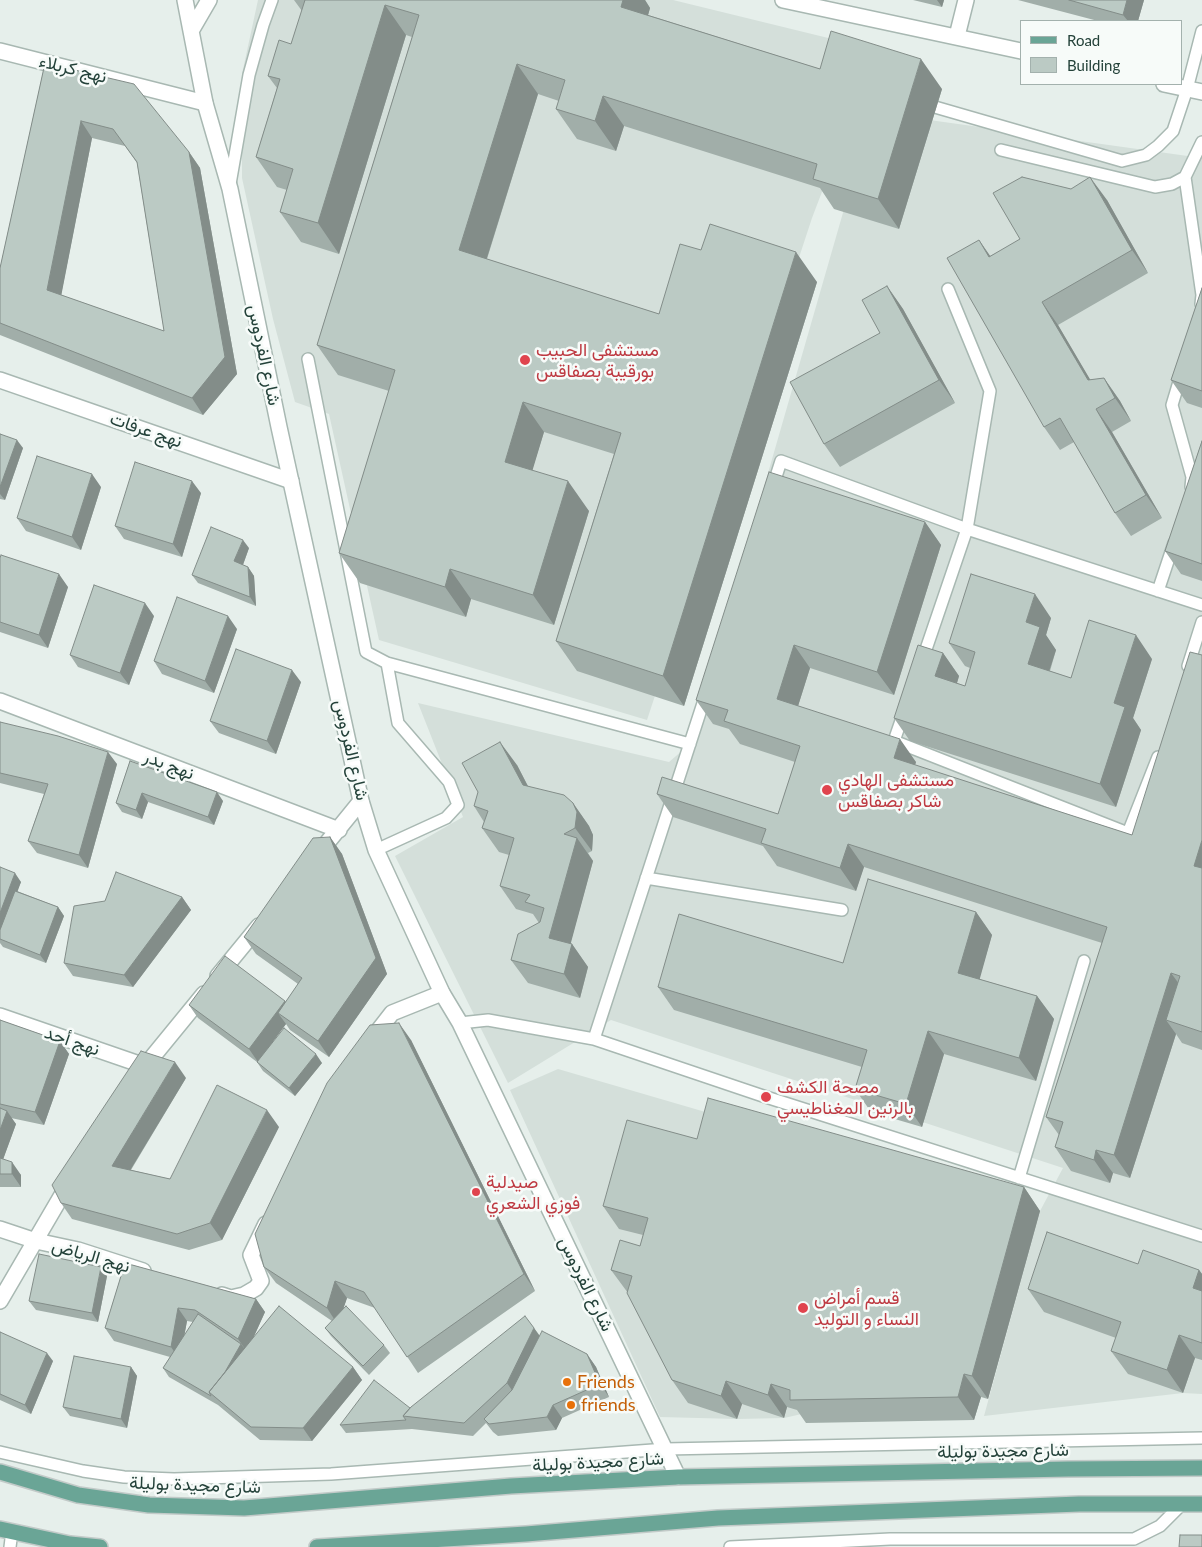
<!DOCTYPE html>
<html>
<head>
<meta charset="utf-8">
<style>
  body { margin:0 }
  #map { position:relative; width:1202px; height:1547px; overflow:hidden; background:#e6efeb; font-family:Lato,sans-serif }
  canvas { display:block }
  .legend { position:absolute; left:1020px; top:20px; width:162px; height:65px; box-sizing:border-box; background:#f7fbf9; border:1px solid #a3b1ad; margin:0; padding:6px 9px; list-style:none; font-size:15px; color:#24423a }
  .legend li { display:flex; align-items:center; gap:10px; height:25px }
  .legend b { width:25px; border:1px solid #a3b1ad }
</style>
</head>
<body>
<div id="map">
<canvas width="1202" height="1547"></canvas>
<ul class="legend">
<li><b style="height:6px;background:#6aa596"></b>Road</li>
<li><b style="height:14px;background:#bbcac4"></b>Building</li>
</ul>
</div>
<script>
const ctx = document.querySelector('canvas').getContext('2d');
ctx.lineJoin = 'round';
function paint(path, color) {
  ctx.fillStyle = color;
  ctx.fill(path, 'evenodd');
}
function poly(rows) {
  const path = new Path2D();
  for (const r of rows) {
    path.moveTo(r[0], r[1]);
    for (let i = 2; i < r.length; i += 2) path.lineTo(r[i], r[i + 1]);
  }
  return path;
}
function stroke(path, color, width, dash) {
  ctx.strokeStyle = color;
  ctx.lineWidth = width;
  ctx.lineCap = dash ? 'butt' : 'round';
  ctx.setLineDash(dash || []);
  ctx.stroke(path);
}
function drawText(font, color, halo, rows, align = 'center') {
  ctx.font = font + ' Lato,Vazirmatn,sans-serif';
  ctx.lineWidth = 5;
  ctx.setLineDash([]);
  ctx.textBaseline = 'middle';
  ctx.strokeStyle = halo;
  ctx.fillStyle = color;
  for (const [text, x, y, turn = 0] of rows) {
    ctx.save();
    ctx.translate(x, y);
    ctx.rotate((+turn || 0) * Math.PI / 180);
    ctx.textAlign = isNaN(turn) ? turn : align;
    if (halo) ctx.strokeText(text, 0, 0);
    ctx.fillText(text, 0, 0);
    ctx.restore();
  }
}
const built = poly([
  [258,0,673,0,865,47,841,142,812,218,647,720,379,640,329,414,295,402,273,319,242,178,242,74],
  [872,112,1202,158,1202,1394,1183,1393,984,1416,1040,1211,1063,1168,611,1020,508,1083,395,856,463,817,418,703,669,762,690,744],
  [558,1069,1031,1207,806,1413,784,1418,737,1419,660,1417,510,1090]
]);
const service = poly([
  [921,103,1122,161,1146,155,1158,146,1173,131,1187,89,1202,31],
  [1001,150,1155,187,1172,184,1185,177,1202,142],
  [1185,177,1202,295,1201,304],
  [230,184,249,75,263,25,272,0],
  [308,359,366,652,387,663,690,744],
  [1181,375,1172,405,1192,477,1191,487],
  [772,489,781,461,967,529,990,391,948,289],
  [1158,591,1174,543],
  [922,661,967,529,1202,605],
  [1188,666,1202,622],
  [706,694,594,1039,766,1097,1202,1236],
  [904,712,894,741,1128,833,1158,757],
  [376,850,446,818,458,805,449,782,398,723,387,663],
  [646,878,842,910],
  [460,1023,488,1020,594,1039],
  [1019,1178,1084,961],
  [0,1452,83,1471,124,1477,174,1479,331,1474,666,1449,1202,1438],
  [10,1547,12,1531],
  [730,1547,890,1539,1134,1539,1160,1526,1182,1504]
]);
const minor = poly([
  [957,36,966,0],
  [0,51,205,103],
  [0,380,291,481],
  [0,701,339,830],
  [318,854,361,801],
  [218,976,259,926],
  [0,1016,145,1066],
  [371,1040,392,1013,442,993],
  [141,1071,204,994],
  [0,1229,36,1241,78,1250,143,1271],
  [222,1295,231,1298,244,1295,256,1288,261,1281,251,1255,266,1224],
  [0,1301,69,1183]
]);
const tertiary = poly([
  [185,0,205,103,230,189,279,427,361,801,376,850,442,993,460,1023,678,1477],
  [783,0,1021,51],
  [191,31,209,0],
  [1164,84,1202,92]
]);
const primary = poly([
  [0,1472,78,1495,149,1505,244,1508,511,1486,678,1477,1068,1469,1202,1468],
  [0,1529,70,1544,100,1547],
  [317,1547,526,1534,718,1518,1079,1504,1202,1504]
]);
const wall = poly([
  [294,0,645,0,650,8,648,15,820,69,942,89,899,229,834,209,820,188,624,126,616,151,577,139,556,109,559,101,538,94,487,259,659,314,701,250,817,282,684,706,577,671,556,641,614,454,544,432,532,470,589,511,554,625,471,599,466,617,360,583,339,553,389,391,338,375,317,345,412,37,406,35,339,254,301,242,280,212,287,190,277,187,256,157,277,88,268,76,291,44,302,11],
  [913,0,944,0,942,7],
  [1018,0,1144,0,1138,21,1098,21],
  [45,63,189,152,200,168,237,374,203,415,0,335,0,268],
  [92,138,125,146,137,163,164,331,61,295],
  [1107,200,1148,273,1058,325,1090,380,1104,378,1120,401,1131,421,1112,432,1162,518,1131,536,1115,513,1074,442,1060,450,1044,427,979,240,990,256],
  [887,286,903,309,955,403,840,467,824,444,880,333],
  [1202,288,1202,408,1187,403,1171,380],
  [0,434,23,448,5,500,0,499],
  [1202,441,1202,581,1181,574,1165,551],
  [101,487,81,550,26,531,17,518],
  [201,493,182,557,124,539,115,526],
  [925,522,941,545,894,695,810,668,798,706,916,762,915,765,1132,835,1202,655,1202,1050,1182,1043,1176,1034,1130,1178,1113,1173,1110,1183,1071,1171,1055,1147,1059,1135,1046,1117,1102,943,864,867,856,891,777,866,763,846,673,817,657,794,778,814,795,762,740,744,729,729,713,724,696,700],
  [249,548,243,565,248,567,254,576,256,606,198,583,192,575],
  [0,558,68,587,48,648,0,632],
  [154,616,129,685,78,667,70,655],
  [1051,618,1046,635,1056,650,1050,671,1071,678,1152,659,1133,718,1141,730,1116,807,910,741,894,718,943,653,959,676,957,683,965,686,970,668,965,666,949,643],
  [237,629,214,693,162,674,154,661],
  [301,682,276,754,219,733,210,721],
  [0,722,117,764,88,868,37,853,28,841,44,794,0,783],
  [130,761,223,801,214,825,148,802,142,819,122,812,116,803],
  [517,765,528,786,573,803,589,826,593,835,592,851,588,853,593,861,570,944,572,944,588,967,580,998,528,983,511,960,539,923,533,914,516,909,500,886,509,855,499,852,482,828,484,822,474,806],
  [330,837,342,854,387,974,329,1057,290,1030,286,1024,273,1041,322,1063,295,1096,263,1071,257,1062,198,1018,189,1005,285,1001,286,1002,298,984,256,954,244,937],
  [0,867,21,882,17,891,58,907,64,916,46,963,3,947,0,943],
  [182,897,191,910,133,987,73,976,64,963],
  [976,912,992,935,979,979,1037,996,1054,1019,1036,1081,944,1054,922,1127,871,1112,855,1089,862,1067,674,1010,658,987,843,963],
  [0,1020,60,1041,69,1054,44,1125,11,1118,16,1124,3,1159,21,1175,21,1187,0,1187],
  [411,1040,535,1291,418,1373,375,1308,347,1298,343,1309,384,1345,390,1353,369,1375,331,1336,325,1328,332,1321,276,1283,264,1267],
  [186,1078,131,1170,170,1179,279,1127,222,1240,189,1250,72,1219,61,1203],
  [697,1139,1024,1187,1040,1211,988,1399,981,1397,974,1420,806,1423,797,1410,787,1407,784,1418,742,1404,737,1419,688,1403,672,1380,628,1293,611,1270,640,1246,643,1235,619,1229,603,1206],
  [125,1263,256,1299,265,1312,254,1336,353,1367,362,1380,312,1441,260,1440,218,1405,169,1377,163,1368,170,1357,114,1341,105,1328],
  [187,1321,193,1322,184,1336],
  [1138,1264,1199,1270,1202,1274,1202,1360,1195,1358,1183,1393,1128,1374,1111,1351,1116,1338,1044,1312,1028,1289],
  [107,1276,98,1322,36,1310,29,1301],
  [534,1328,540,1336,587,1354,596,1367,609,1397,562,1418,556,1430,498,1436,493,1432,486,1423,473,1436,412,1429,346,1433,340,1425,410,1408],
  [0,1332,53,1361,31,1414,0,1400],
  [131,1367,137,1376,127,1428,70,1416,63,1407]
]);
const shadedWall = poly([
  [623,0,645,0,650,8,642,37,621,7],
  [937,0,944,0,942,7],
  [1127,0,1144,0,1138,21,1128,21,1123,15],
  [385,5,406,35,339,254,318,223],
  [921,59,942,89,899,229,878,199],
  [517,64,538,94,480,280,459,250],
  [603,96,624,126,616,151,595,121],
  [81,121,92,138,59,307,47,290],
  [189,152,200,168,237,374,203,415,192,398],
  [1090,177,1107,200,1148,273,1132,250],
  [979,240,995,263,989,257],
  [796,252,817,282,684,706,663,676],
  [887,286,903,309,955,403,939,380],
  [1042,302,1058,325,1104,403,1088,380],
  [1104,378,1120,401,1131,421,1115,398],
  [523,402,544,432,526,492,505,462],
  [1096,409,1112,432,1162,518,1146,495],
  [17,440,23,448,5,500,0,494,0,487],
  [92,474,101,487,81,550,72,537],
  [192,481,201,493,182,557,173,544],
  [568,481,589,511,554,625,533,595],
  [925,522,941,545,894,695,877,672],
  [243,540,249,548,241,570,234,561],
  [248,567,254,576,256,606,250,597],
  [450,569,471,599,466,617,445,587],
  [59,574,68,587,48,648,39,635],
  [1035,594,1051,618,1046,635,1056,650,1044,687,1028,664,1026,622],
  [145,603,154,616,129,685,120,673],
  [228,616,237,629,214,693,205,681],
  [1136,635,1152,659,1133,718,1141,730,1116,807,1100,784,1114,703],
  [794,645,810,668,793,722,777,699],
  [943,653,959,676,952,700,935,676],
  [292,670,301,682,276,754,267,741],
  [900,739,916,762,910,781,894,758],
  [500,742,517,765,539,808,523,785],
  [108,752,117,764,88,868,79,855],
  [217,792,223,801,214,825,208,817],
  [142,793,148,802,142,819,136,810],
  [573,803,589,826,593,835,592,851,575,828],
  [330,837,342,854,387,974,329,1057,318,1041],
  [577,838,593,861,566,961,549,938],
  [1202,840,1202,877,1194,866],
  [848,844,864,867,856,891,840,868],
  [15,873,21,882,0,939,0,913],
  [182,897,191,910,133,987,124,975],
  [58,907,64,916,46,963,40,955],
  [976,912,992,935,975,996,958,973],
  [572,944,588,967,580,998,564,974],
  [1171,973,1188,996,1166,1020,1176,1034,1130,1178,1114,1155],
  [1037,996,1054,1019,1036,1081,1019,1058],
  [285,1001,294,1014,278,1013,286,1024,258,1062,249,1049],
  [399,1023,411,1040,535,1291,524,1274],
  [928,1031,944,1054,922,1127,906,1104],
  [60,1041,69,1054,44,1125,35,1112],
  [316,1054,322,1063,295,1096,289,1088],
  [175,1062,186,1078,123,1182,112,1166],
  [267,1110,279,1127,222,1240,210,1223],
  [7,1111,16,1124,0,1168,0,1130],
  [1096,1150,1113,1173,1110,1183,1094,1160],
  [12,1162,21,1175,21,1187,12,1174],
  [1024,1187,1040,1211,988,1399,972,1376],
  [101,1267,107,1276,98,1322,92,1313],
  [1199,1270,1202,1274,1202,1301,1193,1288],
  [335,1281,347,1298,338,1325,327,1308],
  [256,1299,265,1312,247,1352,238,1339],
  [178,1308,187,1321,180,1360,171,1347],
  [534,1328,543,1341,516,1396,507,1383],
  [1179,1335,1195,1358,1183,1393,1167,1370],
  [241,1344,247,1352,212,1395],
  [47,1353,53,1361,31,1414,25,1405],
  [587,1354,596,1367,609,1397,600,1384],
  [131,1367,137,1376,127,1428,121,1419],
  [353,1367,362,1380,312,1441,303,1428],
  [964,1374,981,1397,974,1420,958,1397],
  [726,1381,742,1404,737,1419,721,1396],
  [771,1384,787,1407,784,1418,768,1395],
  [553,1405,562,1418,556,1430,547,1417]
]);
const building = poly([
  [305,0,623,0,621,7,820,69,831,31,921,59,878,199,813,179,817,164,603,96,595,121,556,109,565,80,517,64,459,250,659,314,680,244,701,250,710,224,796,252,663,676,556,641,621,433,523,402,505,462,568,481,533,595,450,569,445,587,339,553,395,370,317,345,419,15,385,5,318,223,280,212,293,169,256,157,280,79,268,76,279,40,291,44,305,0],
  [1069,0,1127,0,1123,15,1069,0],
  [45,63,134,84,189,152,225,357,192,398,0,323,0,268,45,63],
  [81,121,113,129,137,162,164,331,47,290,81,121],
  [1022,177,1071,189,1090,177,1132,250,1042,302,1088,380,1104,378,1115,398,1096,409,1146,495,1115,513,1060,418,1044,427,947,258,979,240,989,257,1020,239,993,193,1022,177],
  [887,286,939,380,824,444,790,382,880,333,862,300,887,286],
  [1202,288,1202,391,1171,380,1202,288],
  [0,434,17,440,0,487,0,434],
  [1202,441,1202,564,1165,551,1202,441],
  [37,456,92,474,72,537,17,518,37,456],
  [135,462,192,481,173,544,115,526,135,462],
  [769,472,925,522,877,672,794,645,777,699,900,739,894,758,1132,835,1190,652,1202,655,1202,840,1194,866,1202,868,1202,1032,1166,1020,1180,976,1171,973,1114,1155,1096,1150,1094,1160,1055,1147,1063,1122,1046,1117,1107,927,848,844,840,868,761,843,766,829,657,794,662,777,778,814,800,746,724,721,728,710,696,700,769,472],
  [211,527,243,540,234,561,248,567,250,597,192,575,211,527],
  [1,555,59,574,39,635,0,622,0,558,1,555],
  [971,574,1035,594,1026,622,1040,627,1028,664,1071,678,1089,620,1136,635,1114,703,1125,707,1100,784,894,718,918,645,943,653,935,676,965,686,975,652,949,643,971,574],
  [94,585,145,603,120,673,70,655,94,585],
  [177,597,228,616,205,681,154,661,177,597],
  [236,649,292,670,267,741,210,721,236,649],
  [0,722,58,736,108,752,79,855,28,841,48,784,0,773,0,722],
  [500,742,523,785,564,795,573,803,577,812,575,828,564,834,577,838,549,938,572,944,564,974,511,960,518,934,540,922,544,908,525,902,530,895,500,886,514,838,482,828,488,811,474,806,478,792,462,763,500,742],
  [130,761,217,792,208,817,142,793,136,810,116,803,130,761],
  [330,837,376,958,318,1041,278,1013,302,978,244,937,313,838,330,837],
  [0,867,15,873,0,913,0,867],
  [116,872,182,897,124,975,64,963,74,906,105,901,116,872],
  [868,879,976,912,958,973,1037,996,1019,1058,928,1031,906,1104,855,1089,867,1050,658,987,679,914,843,963,868,879],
  [15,891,58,907,40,955,0,939,0,930,15,891],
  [225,956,285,1001,249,1049,189,1005,225,956],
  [0,1020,60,1041,35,1112,0,1104,0,1020],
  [399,1023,524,1274,407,1357,364,1292,335,1281,327,1308,264,1267,255,1234,327,1083,370,1025,399,1023],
  [284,1028,316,1054,289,1088,257,1062,284,1028],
  [141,1051,175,1062,112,1166,170,1179,217,1085,267,1110,210,1223,177,1234,61,1203,52,1185,141,1051],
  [708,1098,1024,1187,972,1376,964,1374,958,1397,790,1400,790,1390,771,1384,768,1395,726,1381,721,1396,672,1380,627,1293,632,1276,611,1270,620,1240,640,1246,648,1218,603,1206,627,1120,697,1139,708,1098],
  [0,1108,7,1111,0,1130,0,1108],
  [0,1158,12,1162,12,1174,0,1174,0,1158],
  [1047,1232,1138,1264,1143,1250,1199,1270,1193,1288,1202,1291,1202,1343,1179,1335,1167,1370,1111,1351,1121,1322,1028,1289,1047,1232],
  [39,1254,101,1267,92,1313,29,1301,39,1254],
  [125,1263,256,1299,238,1339,195,1310,178,1308,171,1347,105,1328,125,1263],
  [279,1306,353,1367,303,1428,251,1427,209,1392,279,1306],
  [346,1306,384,1345,363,1366,325,1328,346,1306],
  [198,1314,241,1344,225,1372,209,1392,211,1396,163,1368,198,1314],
  [525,1316,534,1328,507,1383,464,1423,403,1416,411,1407,525,1316],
  [542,1331,587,1354,600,1384,553,1405,547,1417,489,1424,484,1419,512,1390,542,1331],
  [0,1332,47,1353,25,1405,0,1394,0,1332],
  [74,1356,131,1367,121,1419,63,1407,74,1356],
  [374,1380,410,1408,403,1416,406,1420,340,1425,374,1380],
  [1180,1535,1202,1535,1202,1547,1179,1547,1180,1535]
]);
const markers = [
  [525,360,6,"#e0444e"],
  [827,790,6,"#e0444e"],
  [766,1097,6,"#e0444e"],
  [476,1192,5,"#e0444e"],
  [803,1308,6,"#e0444e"],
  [567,1382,5,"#e8710a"],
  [571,1405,5,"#e8710a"]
];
const streetNames = [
  ["نهج كربلاء",73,69,14],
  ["شارع الفردوس",264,355,78],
  ["نهج عرفات",146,430,19],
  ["شارع الفردوس",351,750,77],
  ["نهج بدر",169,765,21],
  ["نهج أحد",72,1041,19],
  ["نهج الرياض",91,1256,16],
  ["شارع الفردوس",586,1284,64],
  ["شارع مجيدة بوليلة",1003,1451,-1],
  ["شارع مجيدة بوليلة",598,1462,-3],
  ["شارع مجيدة بوليلة",195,1485,2]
];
const healthNames = [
  ["مستشفى الحبيب",536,350],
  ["بورقيبة بصفاقس",536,371],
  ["مستشفى الهادي",838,780],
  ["شاكر بصفاقس",838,801],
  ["مصحة الكشف",777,1087],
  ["بالرنين المغناطيسي",777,1108],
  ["صيدلية",486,1182],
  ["فوزي الشعري",486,1203],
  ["قسم أمراض",814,1298],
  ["النساء و التوليد",814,1319]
];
const foodNames = [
  ["Friends",577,1382],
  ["friends",581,1405]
];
paint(built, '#d4dfda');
stroke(service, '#a8b8b2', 14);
stroke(minor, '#a8b8b2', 18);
stroke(tertiary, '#a8b8b2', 18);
stroke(primary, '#c2cac8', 18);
stroke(service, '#fff', 11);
stroke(minor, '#fff', 15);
stroke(tertiary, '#fff', 15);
stroke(primary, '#6aa596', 15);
paint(wall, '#a1aea9');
paint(shadedWall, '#838d89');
paint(building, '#bbcac4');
stroke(building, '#838d89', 1);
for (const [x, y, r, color] of markers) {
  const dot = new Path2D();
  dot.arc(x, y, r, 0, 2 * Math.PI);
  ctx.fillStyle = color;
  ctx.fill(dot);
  stroke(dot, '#f7fbf9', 2);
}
drawText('18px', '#24423a', '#f7fbf9', streetNames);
drawText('18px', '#be3a42', '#f7fbf9', healthNames, 'left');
drawText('18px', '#c56008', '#f7fbf9', foodNames, 'left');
</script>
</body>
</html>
